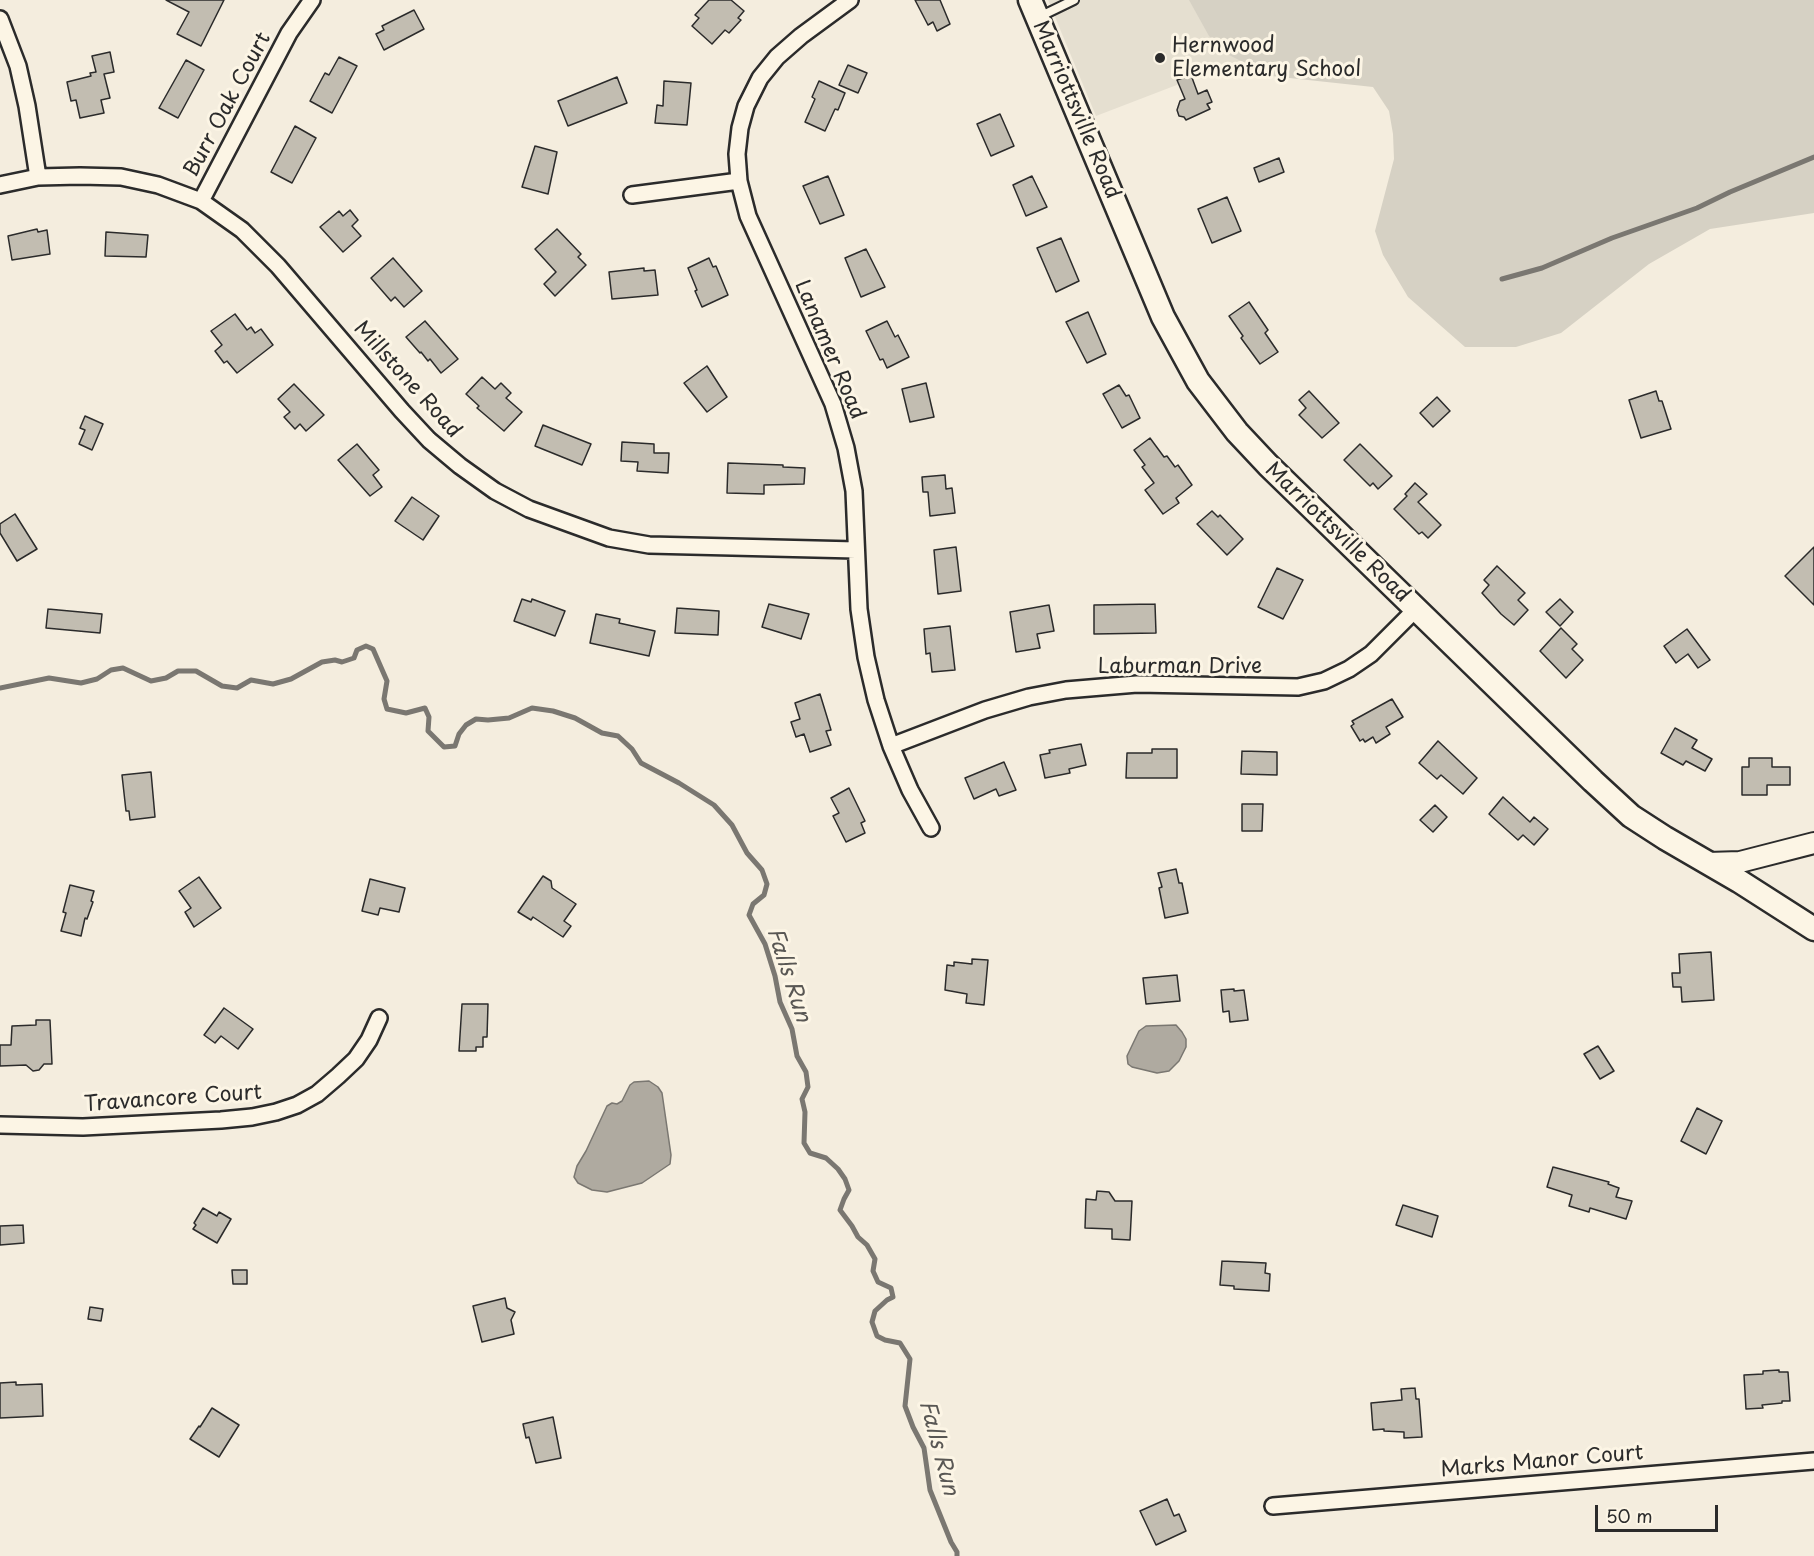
<!DOCTYPE html>
<html>
<head>
<meta charset="utf-8">
<style>
  body { margin:0 }
  #map { position:relative; width:1814px; height:1556px; overflow:hidden; background:#f4edde; font-family:"Playpen Sans",sans-serif }
  canvas { display:block }
  .scale { position:absolute; left:1595px; top:1505px; width:123px; height:27px; box-sizing:border-box; border:3px solid #2b2b2b; border-top:0; padding-left:8px; font-size:18px; line-height:21px; white-space:nowrap; color:#2b2b2b; -webkit-text-stroke:4px #fcf5e5; paint-order:stroke }
</style>
</head>
<body>
<div id="map">
<canvas width="1814" height="1556"></canvas>
<div class="scale">50 m</div>
</div>
<script>
const ctx = document.querySelector('canvas').getContext('2d');
ctx.lineJoin = 'round';
function paint(path, color) {
  ctx.fillStyle = color;
  ctx.fill(path, 'evenodd');
}
function poly(rows) {
  const path = new Path2D();
  for (const r of rows) {
    path.moveTo(r[0], r[1]);
    for (let i = 2; i < r.length; i += 2) path.lineTo(r[i], r[i + 1]);
  }
  return path;
}
function stroke(path, color, width, dash) {
  ctx.strokeStyle = color;
  ctx.lineWidth = width;
  ctx.lineCap = dash ? 'butt' : 'round';
  ctx.setLineDash(dash || []);
  ctx.stroke(path);
}
function drawText(font, color, halo, rows, align = 'center') {
  ctx.font = font + ' "Playpen Sans",sans-serif';
  ctx.lineWidth = 6;
  ctx.setLineDash([]);
  ctx.textBaseline = 'middle';
  ctx.strokeStyle = halo;
  ctx.fillStyle = color;
  for (const [text, x, y, turn = 0] of rows) {
    ctx.save();
    ctx.translate(x, y);
    ctx.rotate((+turn || 0) * Math.PI / 180);
    ctx.textAlign = isNaN(turn) ? turn : align;
    if (halo) ctx.strokeText(text, 0, 0);
    ctx.fillText(text, 0, 0);
    ctx.restore();
  }
}
const built = poly([
  [1048,0,1398,0,1096,116]
]);
const green = poly([
  [1189,0,1814,0,1814,213,1710,229,1649,264,1561,333,1516,347,1465,347,1408,297,1383,255,1375,231,1394,159,1393,134,1389,111,1373,87,1271,76,1229,55,1209,36]
]);
const water = poly([
  [1176,1025,1182,1032,1186,1039,1186,1047,1179,1061,1169,1071,1157,1073,1132,1067,1128,1064,1127,1056,1139,1031,1146,1026,1176,1025],
  [649,1081,658,1087,662,1093,671,1155,670,1164,642,1183,607,1192,592,1190,578,1183,574,1177,577,1166,586,1151,607,1106,612,1103,617,1104,622,1101,630,1085,634,1082,649,1081]
]);
const stream = poly([
  [1502,279,1542,268,1612,238,1697,208,1730,192,1814,157],
  [0,688,49,678,81,683,97,679,111,670,123,668,151,681,166,678,178,671,196,671,222,686,237,688,251,680,273,684,291,679,322,662,335,660,342,662,354,658,357,650,366,646,373,649,387,681,384,699,387,709,406,713,425,708,429,717,428,731,444,747,455,746,459,734,466,725,476,719,488,720,509,718,532,708,553,711,575,718,602,733,618,736,632,749,641,763,679,783,714,805,732,825,747,853,762,870,767,884,764,895,753,904,749,915,765,944,775,976,780,1002,792,1029,797,1056,806,1072,808,1087,802,1099,805,1112,804,1143,810,1153,826,1158,838,1169,845,1179,849,1190,844,1199,840,1210,852,1226,858,1237,867,1245,875,1259,873,1271,878,1282,891,1288,893,1297,887,1300,875,1311,872,1322,877,1336,885,1340,900,1343,910,1359,905,1406,913,1427,924,1448,930,1490,951,1542,957,1552,957,1556]
]);
const building = poly([
  [166,0,224,0,201,46,177,34,189,12,166,0],
  [709,0,731,0,744,11,738,18,741,20,729,33,725,30,712,44,692,26,699,18,695,15,709,0],
  [915,0,940,0,950,24,937,31,933,22,928,25,915,0],
  [414,10,424,29,384,50,376,34,384,30,382,26,414,10],
  [110,52,114,72,104,74,110,98,101,100,104,113,80,118,76,100,71,101,67,82,91,76,90,73,96,72,92,56,110,52],
  [339,57,357,66,332,113,310,101,325,73,329,75,339,57],
  [186,60,204,70,178,118,159,108,186,60],
  [848,65,867,73,858,93,839,85,848,65],
  [1191,75,1198,94,1207,90,1212,102,1207,104,1210,109,1186,120,1184,117,1179,116,1177,110,1180,101,1185,99,1177,80,1191,75],
  [617,77,627,103,568,126,558,101,617,77],
  [664,81,691,83,687,125,655,123,657,105,663,106,664,81],
  [819,81,845,93,838,110,835,109,825,131,805,122,815,99,812,97,819,81],
  [1000,114,1014,146,991,156,977,124,1000,114],
  [295,126,316,138,292,183,271,172,295,126],
  [535,146,557,152,548,194,522,187,535,146],
  [1279,158,1284,172,1259,182,1254,168,1279,158],
  [828,176,844,215,820,224,803,186,828,176],
  [1032,176,1047,207,1026,216,1013,185,1032,176],
  [1227,197,1241,231,1212,243,1198,209,1227,197],
  [350,210,358,220,352,226,361,236,343,252,320,227,339,211,343,216,350,210],
  [37,229,38,232,47,230,50,254,12,260,8,236,37,229],
  [557,229,581,254,578,257,586,265,555,296,544,284,556,272,535,249,557,229],
  [106,232,148,235,146,257,105,256,106,232],
  [1061,238,1079,281,1056,292,1037,248,1061,238],
  [866,249,885,287,861,297,845,258,866,249],
  [393,258,422,291,404,307,395,297,391,301,371,278,393,258],
  [709,258,713,267,716,266,728,295,702,307,695,291,697,290,688,268,709,258],
  [644,268,644,271,655,270,658,295,612,299,609,272,644,268],
  [1249,302,1268,330,1265,333,1278,352,1260,364,1241,338,1243,336,1229,316,1249,302],
  [1088,312,1106,354,1087,363,1066,322,1088,312],
  [235,314,247,330,251,327,255,333,261,329,273,345,237,373,227,361,224,363,215,351,222,345,211,331,235,314],
  [425,321,458,359,441,373,430,359,428,361,421,352,420,353,406,337,425,321],
  [887,321,895,337,898,335,909,357,887,368,883,359,880,360,866,331,887,321],
  [707,366,727,397,707,412,684,383,707,366],
  [482,377,495,389,501,383,511,393,506,398,522,412,504,431,477,408,479,406,466,394,482,377],
  [926,383,934,417,910,422,902,389,926,383],
  [294,384,324,415,306,431,300,424,295,429,284,417,290,412,278,399,294,384],
  [1119,385,1126,396,1129,395,1140,418,1122,428,1103,394,1119,385],
  [1309,391,1339,423,1322,438,1299,415,1306,408,1299,400,1309,391],
  [1656,391,1659,401,1662,401,1671,429,1641,438,1629,400,1656,391],
  [1437,397,1450,411,1433,427,1420,413,1437,397],
  [85,416,103,424,92,450,79,444,85,430,80,428,85,416],
  [543,425,591,444,582,465,535,446,543,425],
  [1150,438,1164,457,1167,456,1175,467,1178,465,1192,485,1176,498,1179,503,1163,514,1145,490,1154,483,1142,467,1145,465,1134,450,1150,438],
  [622,442,654,444,654,453,669,453,668,473,637,471,638,462,621,461,622,442],
  [357,444,379,470,373,475,382,487,370,496,338,460,357,444],
  [1360,444,1392,476,1378,489,1373,483,1370,486,1344,460,1360,444],
  [728,463,783,465,783,467,805,468,804,484,764,485,764,494,727,493,728,463],
  [945,475,946,489,952,488,955,513,930,516,928,492,923,492,922,477,945,475],
  [1415,483,1427,494,1418,502,1441,525,1428,538,1422,532,1419,534,1394,509,1407,496,1405,494,1415,483],
  [412,497,439,516,423,540,395,521,412,497],
  [1212,511,1218,517,1220,515,1243,539,1227,555,1197,524,1212,511],
  [15,514,37,549,17,561,0,533,0,524,15,514],
  [956,547,961,591,938,594,934,550,956,547],
  [1814,547,1814,605,1785,576,1814,547],
  [1497,566,1525,593,1518,600,1528,610,1514,625,1501,614,1482,593,1489,585,1484,580,1497,566],
  [1277,568,1303,580,1283,619,1258,607,1277,568],
  [522,599,531,602,532,599,565,611,555,636,514,621,522,599],
  [1560,599,1573,612,1560,626,1546,612,1560,599],
  [769,604,809,614,801,639,762,627,769,604],
  [1155,604,1156,633,1094,634,1094,605,1155,604],
  [1049,605,1054,631,1037,634,1040,648,1016,652,1010,612,1049,605],
  [677,608,719,611,718,635,675,633,677,608],
  [48,609,102,614,100,633,46,628,48,609],
  [596,614,620,619,619,623,655,631,649,656,590,643,596,614],
  [950,626,955,670,932,672,930,653,926,654,924,629,950,626],
  [1561,628,1577,644,1572,649,1583,660,1566,678,1540,651,1561,628],
  [1687,629,1710,660,1698,668,1688,654,1676,663,1664,646,1687,629],
  [820,694,831,730,826,731,831,745,810,752,804,734,796,737,791,722,800,719,795,703,820,694],
  [1392,699,1403,717,1386,727,1390,734,1376,743,1373,737,1365,742,1363,739,1360,741,1351,726,1354,724,1352,721,1392,699],
  [1675,728,1697,740,1692,748,1712,759,1705,771,1686,761,1683,765,1661,753,1675,728],
  [1438,741,1477,778,1463,794,1441,775,1437,779,1419,763,1438,741],
  [1081,744,1086,765,1069,769,1070,773,1045,778,1040,755,1050,753,1049,750,1081,744],
  [1152,749,1177,749,1177,778,1126,778,1127,753,1152,753,1152,749],
  [1242,751,1277,752,1277,775,1241,774,1242,751],
  [1749,758,1772,758,1772,767,1790,767,1790,785,1767,785,1767,795,1742,795,1742,767,1749,767,1749,758],
  [1004,762,1016,790,999,796,996,789,974,799,965,778,1004,762],
  [151,772,155,817,130,820,129,811,126,811,122,775,151,772],
  [849,788,865,821,861,823,865,833,846,842,833,816,839,813,831,798,849,788],
  [1503,797,1530,822,1534,817,1548,829,1534,845,1523,835,1518,840,1489,814,1503,797],
  [1242,804,1263,804,1262,831,1242,831,1242,804],
  [1435,805,1447,817,1433,832,1420,820,1435,805],
  [1176,869,1179,883,1182,883,1188,913,1165,918,1159,888,1162,887,1158,873,1176,869],
  [543,876,551,881,552,888,576,904,564,921,571,926,563,937,533,917,531,920,518,912,543,876],
  [199,877,221,908,194,927,185,912,191,908,179,891,199,877],
  [370,879,405,888,399,912,380,908,378,915,362,911,370,879],
  [70,885,94,891,91,901,93,902,87,919,85,918,81,936,61,931,66,913,63,912,70,885],
  [1711,952,1714,1000,1682,1002,1681,987,1673,987,1672,973,1680,973,1679,954,1711,952],
  [972,959,988,960,984,1005,966,1003,967,994,945,990,947,965,954,966,954,962,972,964,972,959],
  [1177,975,1180,1001,1146,1004,1143,978,1177,975],
  [1234,989,1234,991,1244,990,1248,1020,1230,1022,1229,1011,1223,1012,1221,990,1234,989],
  [462,1004,488,1004,487,1037,483,1037,483,1047,476,1047,476,1051,459,1051,462,1004],
  [224,1008,253,1029,238,1049,221,1036,215,1043,204,1035,224,1008],
  [36,1020,50,1020,52,1064,44,1064,39,1070,33,1071,26,1065,0,1066,0,1045,11,1045,12,1026,36,1025,36,1020],
  [1598,1046,1614,1071,1600,1079,1584,1054,1598,1046],
  [1697,1108,1722,1121,1706,1154,1681,1141,1697,1108],
  [1553,1167,1609,1182,1608,1184,1619,1188,1616,1197,1632,1201,1626,1219,1590,1208,1589,1212,1569,1206,1572,1195,1547,1187,1553,1167],
  [1097,1191,1109,1192,1115,1201,1132,1201,1130,1240,1112,1239,1112,1229,1085,1228,1086,1199,1096,1200,1097,1191],
  [1403,1205,1438,1216,1432,1237,1396,1225,1403,1205],
  [203,1208,217,1216,219,1212,231,1219,217,1243,193,1229,196,1225,194,1223,203,1208],
  [23,1225,24,1243,0,1245,0,1226,23,1225],
  [1222,1261,1266,1263,1265,1273,1270,1274,1269,1291,1234,1289,1234,1286,1220,1285,1222,1261],
  [232,1270,247,1270,247,1284,233,1284,232,1270],
  [505,1298,507,1308,515,1312,511,1320,514,1334,482,1342,473,1306,505,1298],
  [90,1307,103,1309,101,1321,88,1319,90,1307],
  [1779,1370,1779,1372,1788,1372,1790,1401,1782,1401,1782,1403,1762,1405,1763,1408,1746,1409,1744,1375,1763,1374,1763,1371,1779,1370],
  [16,1382,16,1385,42,1384,43,1416,0,1418,0,1383,16,1382],
  [1415,1388,1416,1399,1419,1399,1422,1437,1404,1438,1404,1432,1384,1431,1384,1429,1373,1430,1371,1403,1402,1400,1401,1389,1415,1388],
  [212,1408,239,1425,219,1457,190,1439,199,1426,200,1427,212,1408],
  [553,1417,561,1458,536,1463,529,1437,526,1438,523,1424,553,1417],
  [1167,1499,1174,1516,1179,1514,1186,1531,1156,1545,1140,1511,1167,1499]
]);
const service = poly([
  [1041,16,1074,0]
]);
const minor = poly([
  [850,0,801,36,777,57,760,78,746,106,740,128,737,154,739,181,748,216,833,404,846,448,854,491,859,609,866,657,876,700,891,746,910,790,931,828],
  [0,19,18,66,27,106,38,177],
  [0,185,38,177,80,176,121,177,158,185,201,201,242,230,278,266,402,411,429,440,460,466,495,491,529,509,609,538,649,545,856,550],
  [632,195,739,181],
  [201,201,289,33,312,0],
  [891,746,985,710,1029,697,1066,690,1137,684,1298,687,1324,681,1349,669,1371,654,1416,609],
  [0,1125,83,1127,221,1120,252,1117,276,1112,297,1105,317,1094,338,1076,356,1059,369,1040,379,1018],
  [1273,1506,1814,1461]
]);
const tertiary = poly([
  [1708,863,1740,862,1814,843]
]);
const secondary = poly([
  [1030,0,1163,317,1198,381,1237,432,1268,465,1593,781,1631,816,1665,838,1739,881,1814,929]
]);
const markers = [
  [1160,58,6,"#2b2b2b"]
];
const poiNames = [
  ["Hernwood",1172,46],
  ["Elementary School",1172,70]
];
const streetNames = [
  ["Burr Oak Court",228,105,-62],
  ["Marriottsville Road",1076,110,67],
  ["Lanamer Road",829,350,67],
  ["Millstone Road",407,380,48],
  ["Marriottsville Road",1337,533,44],
  ["Laburman Drive",1180,667],
  ["Travancore Court",173,1099,-4],
  ["Marks Manor Court",1542,1462,-5]
];
const waterNames = [
  ["Falls Run",788,975,72],
  ["Falls Run",938,1448,75]
];
paint(built, '#e5dfd0');
paint(green, '#d6d1c4');
paint(water, '#afaaa0');
stroke(water, '#7a7771', 1.5);
stroke(stream, '#7a7771', 5);
paint(building, '#c2bdb1');
stroke(building, '#2b2b2b', 1.5);
stroke(service, '#2b2b2b', 12);
stroke(minor, '#2b2b2b', 20);
stroke(tertiary, '#2b2b2b', 24);
stroke(secondary, '#2b2b2b', 27);
stroke(service, '#fcf5e5', 8);
stroke(minor, '#fcf5e5', 15);
stroke(tertiary, '#fcf5e5', 20);
stroke(secondary, '#fcf5e5', 22);
for (const [x, y, r, color] of markers) {
  const dot = new Path2D();
  dot.arc(x, y, r, 0, 2 * Math.PI);
  ctx.fillStyle = color;
  ctx.fill(dot);
  stroke(dot, '#fcf5e5', 2);
}
drawText('21px', '#2b2b2b', '#fcf5e5', poiNames, 'left');
drawText('21px', '#2b2b2b', '#fcf5e5', streetNames);
drawText('italic 22px', '#595754', '#fcf5e5', waterNames);
</script>
</body>
</html>
